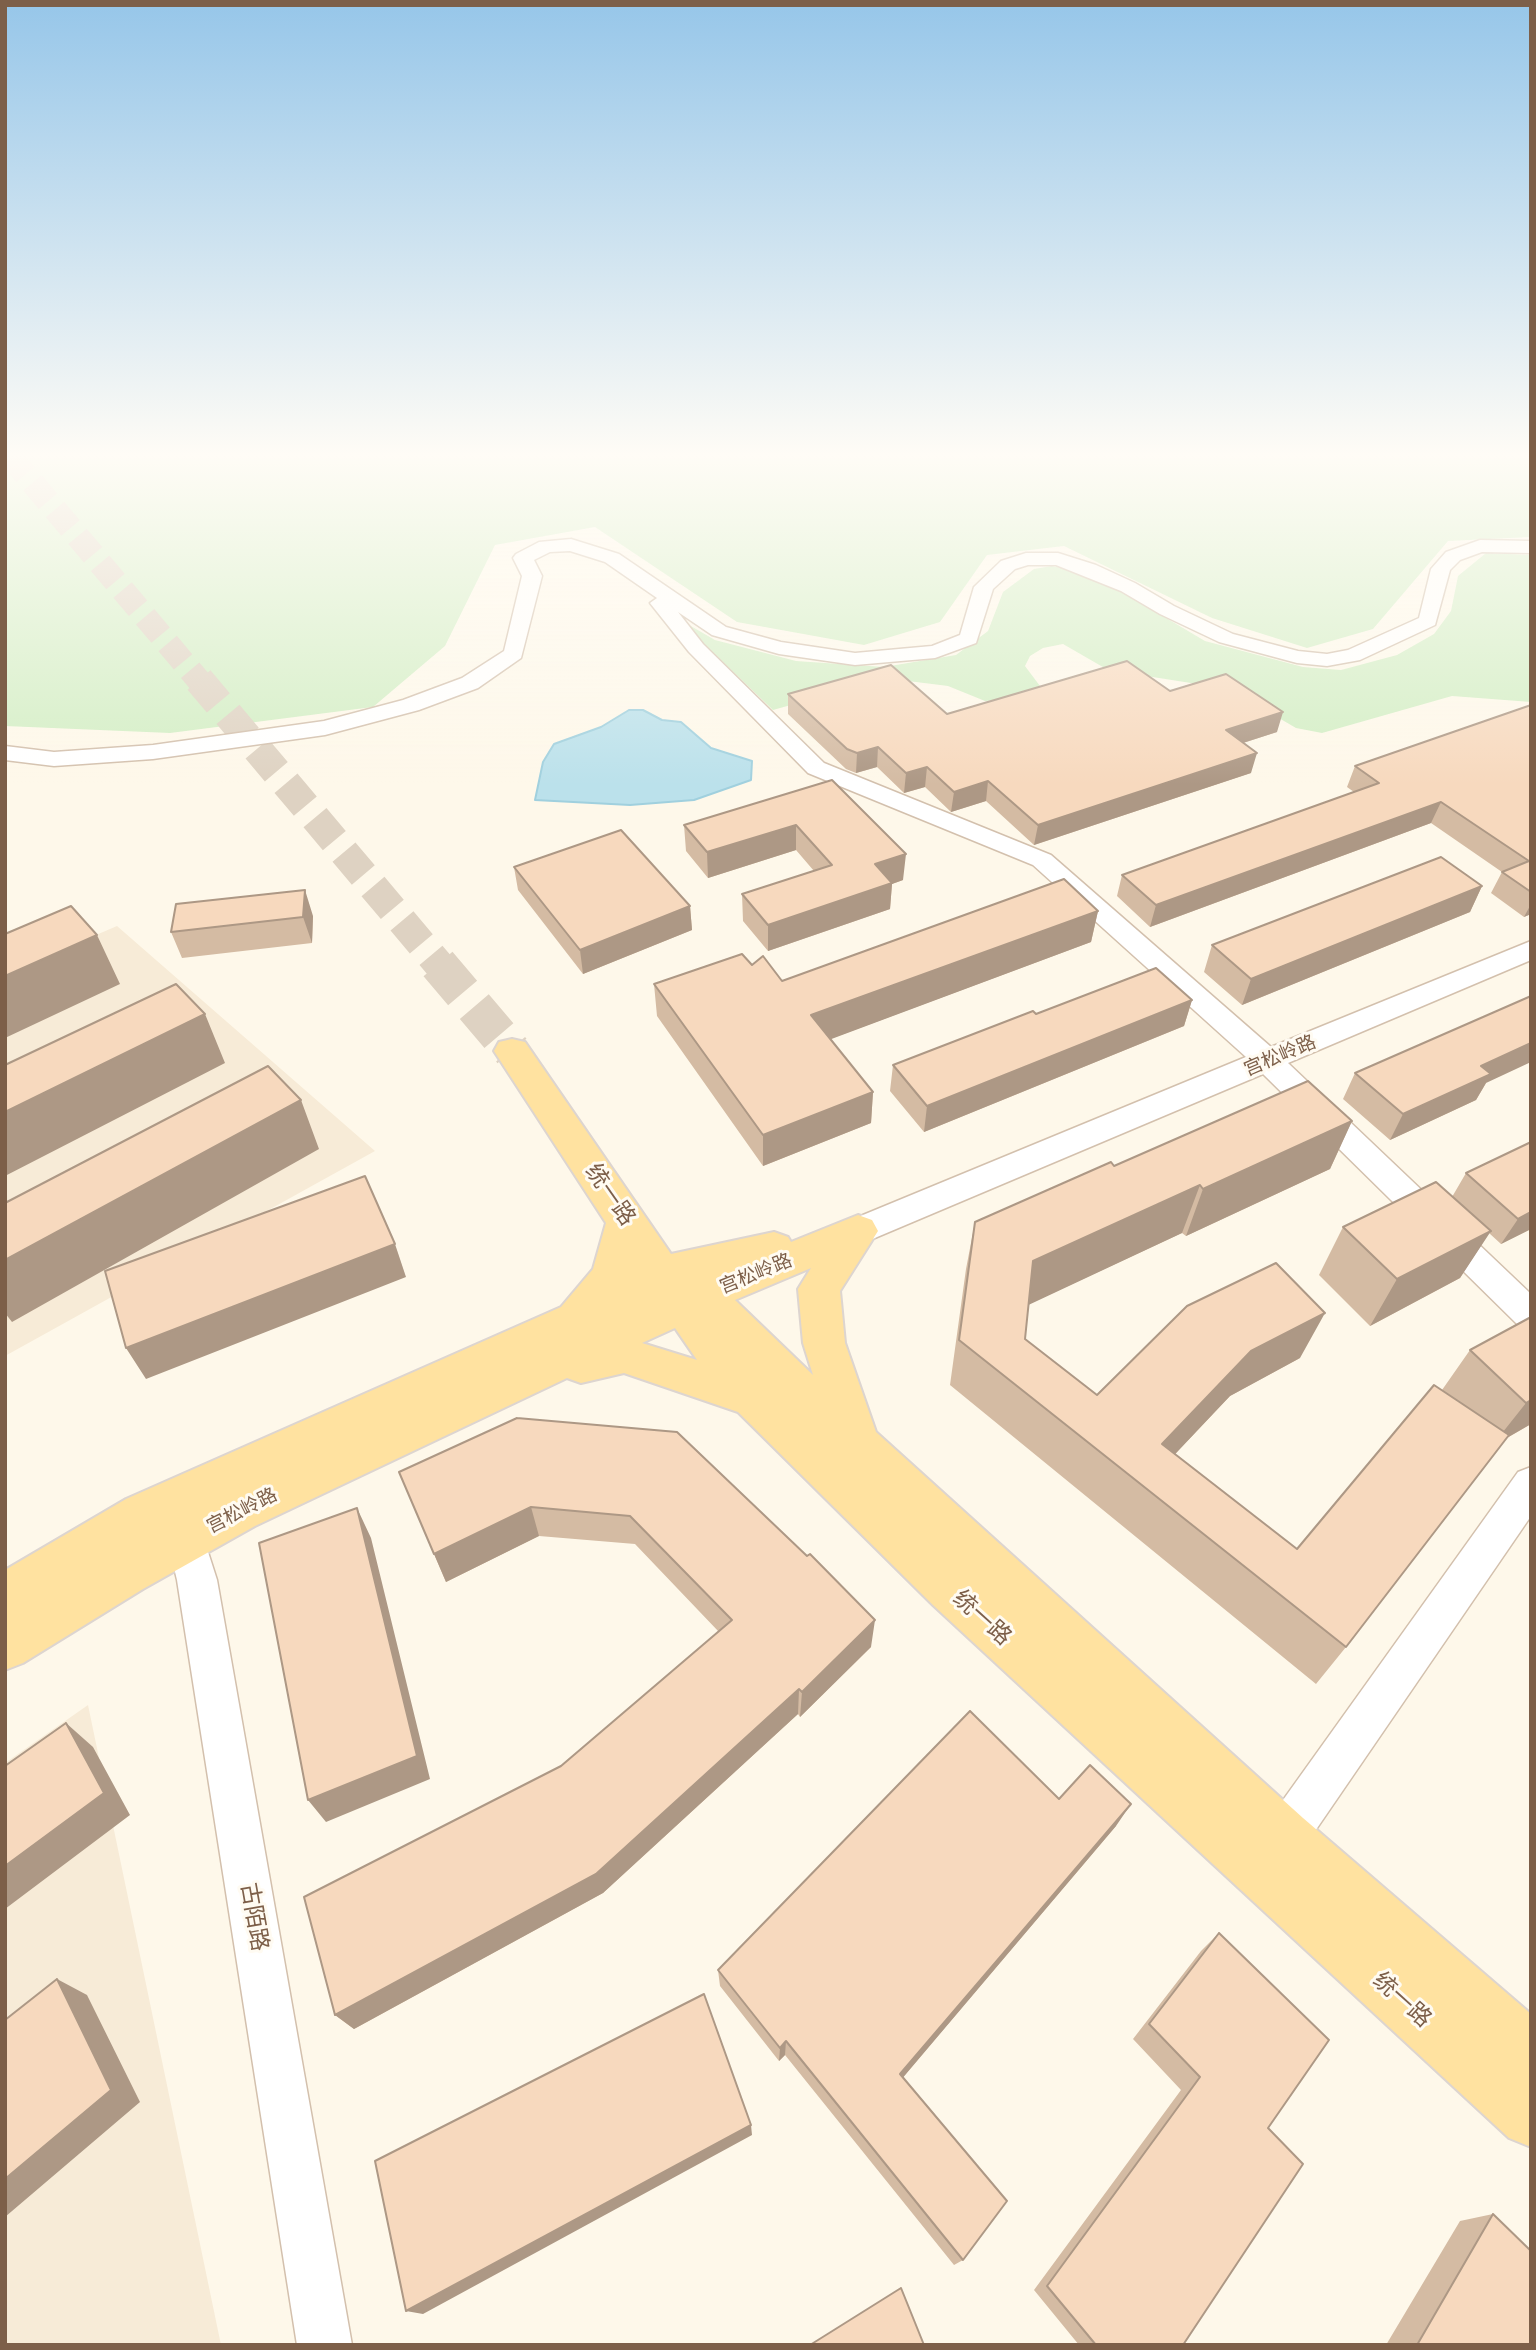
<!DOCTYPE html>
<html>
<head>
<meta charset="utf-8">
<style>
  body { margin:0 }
  #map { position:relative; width:1536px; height:2350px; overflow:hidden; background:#fef8ea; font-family:"Work Sans",sans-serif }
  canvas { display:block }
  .frame { position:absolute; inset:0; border:7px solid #7d5f49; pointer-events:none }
</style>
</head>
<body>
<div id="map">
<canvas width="1536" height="2350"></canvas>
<div class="frame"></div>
</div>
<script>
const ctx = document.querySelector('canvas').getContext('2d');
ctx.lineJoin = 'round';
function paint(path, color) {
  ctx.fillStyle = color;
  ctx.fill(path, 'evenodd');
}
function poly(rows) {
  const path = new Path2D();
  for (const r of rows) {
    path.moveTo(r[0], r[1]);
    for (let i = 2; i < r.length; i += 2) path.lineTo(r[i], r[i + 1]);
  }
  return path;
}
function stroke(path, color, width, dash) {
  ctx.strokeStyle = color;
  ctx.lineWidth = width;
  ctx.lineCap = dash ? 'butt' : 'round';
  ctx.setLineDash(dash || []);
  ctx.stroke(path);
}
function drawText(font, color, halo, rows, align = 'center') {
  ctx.font = font + ' "Work Sans","Noto Sans SC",sans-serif';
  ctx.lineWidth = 6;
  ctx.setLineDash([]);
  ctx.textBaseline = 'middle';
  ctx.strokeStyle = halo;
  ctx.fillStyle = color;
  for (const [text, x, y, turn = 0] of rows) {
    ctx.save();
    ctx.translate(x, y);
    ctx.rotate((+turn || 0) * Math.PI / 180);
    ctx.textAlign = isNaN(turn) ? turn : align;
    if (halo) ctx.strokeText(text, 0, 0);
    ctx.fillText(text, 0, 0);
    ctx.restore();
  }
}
const residential = poly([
  [117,926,375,1151,5,1356,5,974],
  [88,1705,221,2345,5,2345,5,1763]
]);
const green = poly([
  [5,456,1531,456,1531,537,1448,541,1373,629,1307,648,1212,618,1064,546,987,555,940,622,864,645,737,622,595,527,495,545,445,646,373,707,170,733,5,726],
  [1486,553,1531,555,1531,702,1452,696,1322,733,1296,728,1229,689,1108,670,1063,644,1043,648,1030,656,1025,666,1040,686,1007,699,985,701,948,686,900,680,848,689,773,710,677,618,715,640,796,661,884,667,956,655,988,631,1003,592,1034,569,1052,566,1090,573,1205,641,1303,667,1341,670,1397,655,1434,634,1451,611,1458,576]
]);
const water = poly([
  [629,710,643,710,662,720,681,722,711,748,752,761,751,780,694,800,630,805,535,800,543,762,554,744,601,727,629,710]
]);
const majorTunnelFar2 = poly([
  [10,456,200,682]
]);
const majorTunnelFar1 = poly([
  [199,680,440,966]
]);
const majorTunnel = poly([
  [438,964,512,1051]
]);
const minor = poly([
  [571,539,619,554,726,627,781,642,855,653,932,646,960,635,974,587,1001,561,1026,553,1058,553,1096,565,1135,583,1174,606,1233,634,1298,651,1327,654,1348,650,1419,618,1431,569,1446,552,1480,540,1531,541,1531,553,1482,552,1460,560,1450,570,1435,625,1360,660,1327,666,1297,663,1219,642,1160,614,1121,591,1056,565,1028,565,1015,569,993,589,976,643,935,658,855,665,779,654,712,635,678,612,703,644,824,763,1051,855,1271,1047,1531,941,1531,960,1288,1063,1531,1294,1531,1330,1519,1326,1263,1074,870,1240,858,1244,846,1240,842,1231,846,1222,1246,1057,1033,865,808,773,689,652,650,603,657,598,605,562,570,551,550,552,534,560,542,576,521,658,478,688,419,710,325,735,153,759,54,766,5,760,5,746,54,752,153,745,324,721,403,700,462,678,504,651,522,576,513,558,516,554,539,542,571,539],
  [1531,1467,1531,1516,1300,1853,1284,1859,1268,1853,1262,1837,1268,1821,1518,1472,1531,1467],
  [167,1511,200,1527,217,1580,352,2345,297,2345,177,1580,170,1551,153,1542,148,1529,153,1516,167,1511]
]);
const major = poly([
  [512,1039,525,1042,671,1254,774,1232,788,1237,791,1242,858,1215,872,1220,878,1231,840,1291,845,1343,876,1432,1303,1818,1531,2014,1531,2147,1509,2138,933,1605,738,1412,624,1373,581,1383,567,1378,255,1526,143,1589,23,1663,5,1670,5,1570,126,1499,561,1307,593,1269,606,1223,494,1051,499,1042,512,1039],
  [811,1268,798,1289,803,1343,813,1375,735,1300,811,1268],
  [675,1328,697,1360,642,1343,675,1328]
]);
const wall = poly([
  [1170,691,1277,732,1243,743,1251,773,1034,845,986,801,951,812,925,787,904,793,877,767,856,773,846,769,788,714,788,694,947,714],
  [1531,705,1531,914,1524,917,1491,893,1502,872,1431,823,1150,927,1117,896,1122,875,1354,792,1347,787,1355,766],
  [832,780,903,880,892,884,890,909,768,951,743,921,742,894,814,871,796,850,708,878,686,851,684,825],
  [514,867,690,906,692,930,583,974,518,890],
  [1482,886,1470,912,1242,1005,1204,972,1212,945],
  [1098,911,1091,942,830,1039,873,1092,871,1123,763,1166,657,1016,654,984,752,965,782,981],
  [313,916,312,943,182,958,171,932],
  [1192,1000,1184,1026,924,1132,890,1091,893,1065,1036,1014],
  [1355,1073,1486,1083,1476,1100,1390,1140,1343,1099],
  [1352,1121,1330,1169,1186,1236,1182,1233,1029,1304,1025,1339,1097,1395,1300,1358,1230,1396,1175,1454,1297,1549,1442,1390,1470,1350,1531,1317,1531,1424,1507,1438,1346,1647,1316,1684,950,1385,966,1269,975,1222,1114,1166],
  [1531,1142,1531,1229,1501,1244,1489,1233,1460,1278,1370,1326,1319,1275,1343,1227,1452,1197,1466,1173],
  [517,1418,871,1647,800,1717,798,1714,603,1893,354,2029,335,2015,561,1766,719,1632,635,1544,539,1536,446,1582,399,1472],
  [1059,1799,1116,1826,903,2077,963,2260,954,2265,785,2055,779,2061,720,1986,718,1970],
  [1219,1933,1268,2128,1183,2345,1079,2345,1034,2290,1181,2090,1133,2039,1201,1951],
  [1493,2214,1531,2345,1386,2345,1460,2221]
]);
const shadedWall = poly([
  [1283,712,1277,732,1221,750,1226,730],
  [878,747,877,767,856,773,857,753],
  [1257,753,1251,773,1034,845,1038,825],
  [927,767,925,787,904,793,906,773],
  [988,781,986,801,951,812,954,792],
  [1441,802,1431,823,1150,927,1156,905],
  [796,825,796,850,708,878,707,852],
  [906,854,903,880,892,884,890,909,768,951,768,925,875,864],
  [1482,886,1470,912,1242,1005,1251,979],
  [305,890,313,916,312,943,303,917],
  [1531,904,1531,914,1524,917],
  [690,906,692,930,583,974,580,950],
  [1098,911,1091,942,810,1047,811,1015],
  [97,935,120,984,5,1038,5,976],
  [1192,1000,1184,1026,924,1132,927,1106],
  [205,1014,225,1063,5,1176,5,1112],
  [1531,1043,1531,1062,1486,1083,1476,1100,1390,1140,1403,1114,1481,1066],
  [873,1092,871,1123,763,1166,763,1135],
  [301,1100,319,1149,12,1322,5,1313,5,1260],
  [1352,1121,1330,1169,1186,1236,1203,1189],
  [1200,1185,1182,1233,1022,1308,1033,1261],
  [1531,1212,1531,1229,1501,1244,1518,1219],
  [1491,1231,1460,1278,1370,1326,1397,1279],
  [395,1244,406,1277,146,1379,126,1348],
  [1325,1313,1300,1358,1230,1396,1144,1487,1162,1444,1251,1351],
  [1531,1400,1531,1424,1491,1447,1526,1403],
  [531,1507,539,1536,446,1582,434,1554],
  [357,1508,371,1538,430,1779,326,1822,308,1800],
  [875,1620,871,1647,800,1717,802,1692],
  [799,1689,798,1714,603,1893,354,2029,335,2015],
  [66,1723,93,1747,130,1815,5,1909,5,1866],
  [1131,1804,1116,1826,895,2087,900,2074],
  [57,1979,87,1995,140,2102,5,2217,5,2179],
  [786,2041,785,2055,779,2061,780,2048],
  [751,2125,752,2135,423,2314,406,2311]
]);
const building = poly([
  [1127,661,1170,691,1226,674,1283,712,1226,730,1257,753,1038,825,988,781,954,792,927,767,906,773,878,747,857,753,847,749,788,694,891,665,947,714,1127,661],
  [1531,705,1531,892,1502,872,1529,861,1441,802,1156,905,1122,875,1379,783,1355,766,1531,705],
  [832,780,906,854,875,864,892,883,768,925,742,894,832,865,796,825,707,852,684,825,832,780],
  [621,830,690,906,580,950,514,867,621,830],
  [1441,857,1482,886,1251,979,1212,945,1441,857],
  [1064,879,1098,911,811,1015,873,1092,763,1135,654,984,742,954,752,965,763,956,782,981,1064,879],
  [305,890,303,917,171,932,176,904,305,890],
  [71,906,97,935,5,976,5,934,71,906],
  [1156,968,1192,1000,927,1106,893,1065,1033,1011,1036,1014,1156,968],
  [176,984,205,1014,5,1112,5,1065,176,984],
  [1531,996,1531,1043,1481,1066,1491,1074,1403,1114,1355,1073,1531,996],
  [268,1066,301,1100,5,1260,5,1203,268,1066],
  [1308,1081,1352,1121,1203,1189,1200,1185,1033,1261,1025,1339,1097,1395,1187,1306,1276,1263,1325,1313,1251,1351,1162,1444,1297,1549,1434,1385,1509,1435,1346,1647,959,1340,975,1222,1111,1162,1114,1166,1308,1081],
  [1531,1142,1531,1212,1518,1219,1466,1173,1531,1142],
  [365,1176,395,1244,126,1348,105,1271,365,1176],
  [1436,1182,1491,1231,1397,1279,1343,1227,1436,1182],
  [1531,1317,1531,1400,1526,1403,1470,1350,1531,1317],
  [517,1418,677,1432,807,1556,810,1554,875,1620,802,1692,799,1689,596,1874,335,2015,304,1897,561,1766,732,1620,630,1516,531,1507,434,1554,399,1472,517,1418],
  [357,1508,417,1756,308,1800,259,1543,357,1508],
  [970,1711,1059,1799,1090,1765,1131,1804,900,2074,1007,2201,963,2260,786,2041,780,2048,718,1970,970,1711],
  [66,1723,104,1793,5,1866,5,1766,66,1723],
  [1219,1933,1329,2040,1268,2128,1303,2164,1183,2345,1096,2345,1047,2286,1200,2077,1149,2024,1219,1933],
  [57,1979,111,2090,5,2179,5,2020,57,1979],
  [704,1994,751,2125,406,2311,375,2161,704,1994],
  [1493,2214,1531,2251,1531,2345,1417,2345,1493,2214],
  [901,2288,924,2345,810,2345,901,2288]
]);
const streetNames = [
  ["宫松岭路",1280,1056,-23],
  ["宫松岭路",756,1274,-22],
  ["宫松岭路",242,1511,-27]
];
const nearStreetnames = [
  ["统一路",610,1195,55],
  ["统一路",982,1618,42],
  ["古陌路",254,1917,80],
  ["统一路",1402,2000,42]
];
paint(residential, '#f7ebd7');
paint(green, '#d3eec5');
paint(water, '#bbe1eb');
stroke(water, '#a0d0de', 2);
stroke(majorTunnelFar2, '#ded2c2', 24, [24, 11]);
stroke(majorTunnelFar1, '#ded2c2', 30, [30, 15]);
stroke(majorTunnel, '#ded2c2', 38, [38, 18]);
stroke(minor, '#d3c0ad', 3);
stroke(major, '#ddd5d0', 4);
paint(minor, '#fff');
paint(major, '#ffe2a0');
paint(wall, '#d4bba3');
paint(shadedWall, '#ad9885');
paint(building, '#f7d9be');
stroke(building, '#ad9885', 2);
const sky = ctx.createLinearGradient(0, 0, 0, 785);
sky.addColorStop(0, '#96c6e9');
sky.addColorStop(0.58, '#fffcf6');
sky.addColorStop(1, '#fffcf600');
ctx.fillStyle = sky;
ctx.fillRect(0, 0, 1536, 785);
drawText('19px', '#7d5f49', '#fffbf2', streetNames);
drawText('23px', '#7d5f49', '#fffbf2', nearStreetnames);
</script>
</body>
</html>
